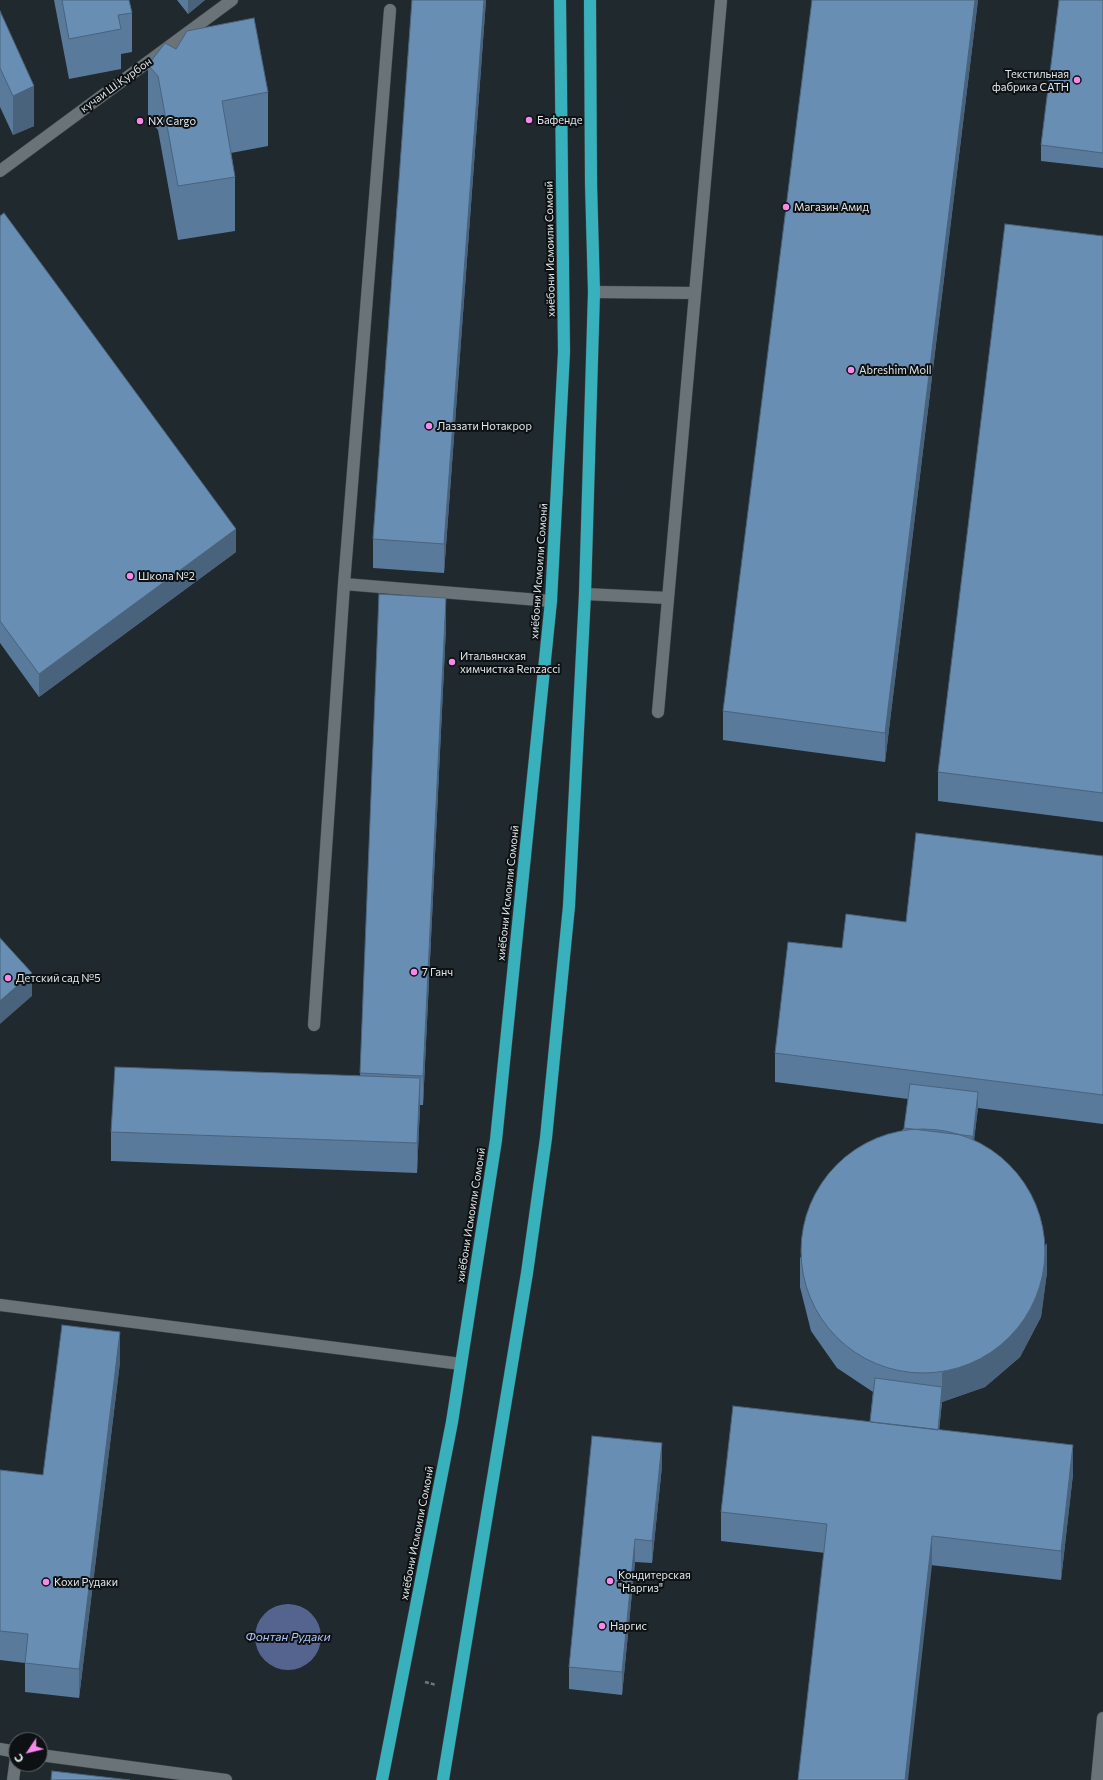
<!DOCTYPE html>
<html>
<head>
<meta charset="utf-8">
<style>
  body { margin:0 }
  #map { position:relative; width:1103px; height:1780px; overflow:hidden; background:#20292d; font-family:Commissioner,sans-serif }
  canvas { display:block }
  .north { position:absolute; left:8px; top:1732px; width:40px; height:40px; box-sizing:border-box; background:#0d1113; border:1px solid #616668; border-radius:50%; rotate:235deg; font-size:11px; font-weight:700; line-height:16px; text-align:center; color:#dfe5e8 }
  .north::after { content:''; display:block; margin:auto; width:14px; height:18px; background:#f888ea; clip-path:polygon(50% 0,100% 100%,50% 72%,0 100%) }
</style>
</head>
<body>
<div id="map">
<canvas width="1103" height="1780"></canvas>
<div class="north">С</div>
</div>
<script>
const ctx = document.querySelector('canvas').getContext('2d');
ctx.lineJoin = 'round';
function paint(path, color) {
  ctx.fillStyle = color;
  ctx.fill(path, 'evenodd');
}
function poly(rows) {
  const path = new Path2D();
  for (const r of rows) {
    if (r.length === 3) {
      path.moveTo(r[0] + r[2], r[1]);
      path.arc(r[0], r[1], r[2], 0, 2 * Math.PI);
      continue;
    }
    path.moveTo(r[0], r[1]);
    for (let i = 2; i < r.length; i += 2) path.lineTo(r[i], r[i + 1]);
  }
  return path;
}
function stroke(path, color, width, dash) {
  ctx.strokeStyle = color;
  ctx.lineWidth = width;
  ctx.lineCap = dash ? 'butt' : 'round';
  ctx.setLineDash(dash || []);
  ctx.stroke(path);
}
function drawText(font, color, halo, rows, align = 'center') {
  ctx.font = font + ' Commissioner,sans-serif';
  ctx.lineWidth = 4;
  ctx.setLineDash([]);
  ctx.textBaseline = 'middle';
  ctx.strokeStyle = halo;
  ctx.fillStyle = color;
  for (const [text, x, y, turn = 0] of rows) {
    ctx.save();
    ctx.translate(x, y);
    ctx.rotate((+turn || 0) * Math.PI / 180);
    ctx.textAlign = isNaN(turn) ? turn : align;
    if (halo) ctx.strokeText(text, 0, 0);
    ctx.fillText(text, 0, 0);
    ctx.restore();
  }
}
const water = poly([
  [288,1637,33]
]);
const path = poly([
  [425,1682,436,1685]
]);
const lane = poly([
  [390,10,344,584,551,601],
  [314,1025,344,584],
  [13,1780,16,1758]
]);
const street = poly([
  [0,171,232,0],
  [594,292,695,293],
  [585,594,668,598],
  [658,712,721,0],
  [0,1305,461,1364],
  [0,1749,16,1752],
  [40,1755,226,1780],
  [1097,1780,1103,1718]
]);
const highway = poly([
  [382,1780,452,1422,496,1140,551,601,564,352,560,0],
  [443,1780,527,1273,546,1138,569,906,585,594,594,292,591,183,590,0]
]);
const wall = poly([
  [54,0,129,0,132,13,132,52,121,54,121,69,69,79],
  [177,0,205,0,188,14],
  [412,0,486,0,444,573,373,568,373,539],
  [978,0,885,762,723,740,723,711],
  [1103,0,1103,168,1041,161,1041,145],
  [0,11,34,126,13,135,0,107],
  [176,49,268,92,268,146,231,153,235,177,235,231,178,240,158,130,148,119,148,65],
  [0,216,236,552,39,697,0,643],
  [1103,236,1103,822,938,801,938,772],
  [379,594,446,627,423,1105,420,1105,417,1173,111,1161,111,1132,360,1076],
  [1103,856,1103,1124,978,1108,974,1139,1047,1272,1041,1317,1020,1357,985,1387,942,1402,939,1430,1073,1474,1061,1580,721,1541,721,1512,870,1422,873,1392,837,1368,811,1331,800,1287,800,1258,904,1128,908,1099,775,1082,775,1053,842,948,906,922],
  [120,1362,79,1698,25,1692,25,1663,0,1660,0,1470,43,1475],
  [662,1466,652,1563,635,1562,622,1695,569,1689,569,1667]
]);
const shadedWall = poly([
  [188,0,205,0,188,14],
  [484,0,486,0,444,573,444,544],
  [975,0,978,0,885,762,885,733],
  [34,86,34,126,13,135,13,96],
  [236,529,236,552,39,697,39,674],
  [446,598,446,627,423,1105,423,1076],
  [32,973,32,996,0,1024,0,1001],
  [420,1078,420,1107,417,1173,417,1143],
  [978,1092,978,1108,971,1166,971,1150],
  [1047,1243,1047,1272,1041,1317,1020,1357,985,1387,942,1402,936,1459,936,1443,942,1387,942,1373],
  [120,1332,120,1362,79,1698,79,1669],
  [662,1443,662,1466,652,1563,652,1541],
  [1073,1445,1073,1474,1061,1580,1061,1551],
  [932,1536,932,1565,908,1780,905,1780],
  [635,1539,635,1562,622,1695,622,1672]
]);
const building = poly([
  [62,0,129,0,132,13,118,15,121,29,69,39,62,0],
  [412,0,484,0,444,544,373,539,412,0],
  [812,0,975,0,885,733,723,711,812,0],
  [1059,0,1103,0,1103,153,1041,145,1059,0],
  [0,11,34,86,13,96,0,68,0,11],
  [254,18,268,92,222,101,235,177,178,186,158,76,148,65,165,43,176,49,187,31,254,18],
  [4,213,236,529,39,674,0,621,0,216,4,213],
  [1005,224,1103,236,1103,793,938,772,1005,224],
  [379,594,446,598,423,1076,360,1073,379,594],
  [916,833,1103,856,1103,1095,775,1053,788,942,842,948,846,914,906,922,916,833],
  [0,938,32,973,0,1001,0,938],
  [115,1067,420,1078,417,1143,111,1132,115,1067],
  [910,1084,978,1092,973,1137,971,1136,904,1128,910,1084],
  [923,1251,122],
  [62,1325,120,1332,79,1669,25,1663,28,1634,0,1631,0,1470,43,1475,62,1325],
  [875,1378,942,1387,938,1430,870,1422,875,1378],
  [733,1406,1073,1445,1061,1551,932,1536,905,1780,798,1780,827,1524,721,1512,733,1406],
  [592,1436,662,1443,652,1541,635,1539,622,1672,569,1667,592,1436],
  [52,1771,130,1780,51,1780,52,1771]
]);
const markers = [
  [1077,80,4,"#f888ea"],
  [529,120,4,"#f888ea"],
  [140,121,4,"#f888ea"],
  [786,207,4,"#f888ea"],
  [851,370,4,"#f888ea"],
  [429,426,4,"#f888ea"],
  [130,576,4,"#f888ea"],
  [452,662,4,"#f888ea"],
  [414,972,4,"#f888ea"],
  [8,978,4,"#f888ea"],
  [610,1581,4,"#f888ea"],
  [46,1582,4,"#f888ea"],
  [602,1626,4,"#f888ea"]
];
const poiNames = [
  ["Текстильная",1069,74,"right"],
  ["фабрика САТН",1069,87,"right"],
  ["Бафенде",537,120],
  ["NX Cargo",148,121],
  ["Магазин Амид",794,207],
  ["Abreshim Moll",859,370],
  ["Лаззати Нотакрор",437,426],
  ["Школа №2",138,576],
  ["Итальянская",460,656],
  ["химчистка Renzacci",460,669],
  ["7 Ганч",422,972],
  ["Детский сад №5",16,978],
  ["Кондитерская",618,1575],
  ["\"Наргиз\"",618,1588],
  ["Кохи Рудаки",54,1582],
  ["Наргис",610,1626]
];
const streetNames = [
  ["кучаи Ш.Қурбон",116,85,-36],
  ["хиёбони Исмоили Сомонӣ",550,249,-91],
  ["хиёбони Исмоили Сомонӣ",539,571,-86],
  ["хиёбони Исмоили Сомонӣ",508,893,-84],
  ["хиёбони Исмоили Сомонӣ",471,1215,-81],
  ["хиёбони Исмоили Сомонӣ",417,1533,-79]
];
const waterNames = [
  ["Фонтан Рудаки",288,1637]
];
paint(water, '#54648e');
stroke(lane, '#3d4548', 13);
stroke(street, '#3d4548', 13);
stroke(highway, '#3d4548', 13);
stroke(path, '#6e767a', 2.5, [4, 2]);
stroke(lane, '#697378', 12);
stroke(street, '#697378', 12);
stroke(highway, '#39b1bd', 12);
paint(wall, '#597a9a');
paint(shadedWall, '#49637d');
paint(building, '#688eb3');
stroke(building, '#49637d', 1);
for (const [x, y, r, color] of markers) {
  const dot = new Path2D();
  dot.arc(x, y, r, 0, 2 * Math.PI);
  ctx.fillStyle = color;
  ctx.fill(dot);
  stroke(dot, '#0d1113', 1.5);
}
drawText('11px', '#dfe5e8', '#0d1113', poiNames, 'left');
drawText('11px', '#dfe5e8', '#0d1113', streetNames);
drawText('italic 12px', '#afc3f9', '#0d1113', waterNames);
</script>
</body>
</html>
